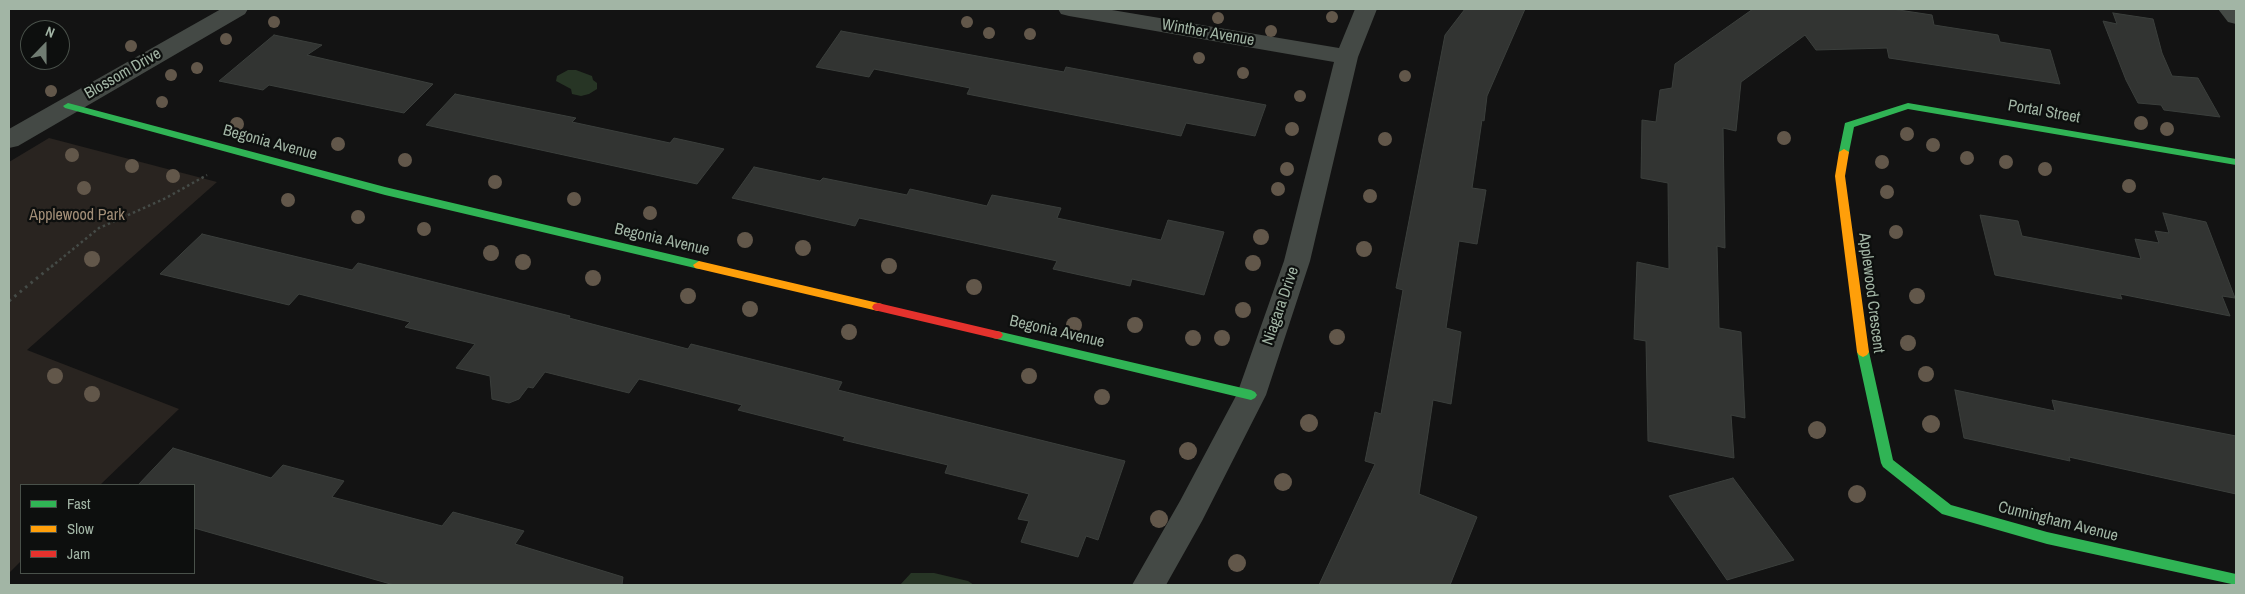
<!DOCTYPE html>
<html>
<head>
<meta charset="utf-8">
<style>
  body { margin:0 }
  #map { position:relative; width:2245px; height:594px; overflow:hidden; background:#131313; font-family:"Archivo Narrow",sans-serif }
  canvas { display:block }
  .frame { position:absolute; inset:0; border:10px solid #a2b5a5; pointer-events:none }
  .legend { position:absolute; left:20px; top:484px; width:175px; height:90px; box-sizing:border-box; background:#0d0f0e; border:1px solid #49514a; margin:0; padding:6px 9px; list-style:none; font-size:15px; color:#a2b5a5 }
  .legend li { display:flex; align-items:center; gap:10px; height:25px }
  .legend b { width:25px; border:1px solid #49514a }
  .north { position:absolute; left:20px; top:20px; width:50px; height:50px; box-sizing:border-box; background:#0d0f0e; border:1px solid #49514a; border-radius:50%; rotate:22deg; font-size:14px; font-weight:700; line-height:20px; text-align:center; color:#a2b5a5 }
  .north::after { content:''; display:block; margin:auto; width:18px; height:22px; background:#707c72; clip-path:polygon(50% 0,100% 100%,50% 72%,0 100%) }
</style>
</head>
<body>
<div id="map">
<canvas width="2245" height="594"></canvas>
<div class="frame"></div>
<ul class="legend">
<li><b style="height:6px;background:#30b455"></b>Fast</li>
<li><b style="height:6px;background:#ff9f0a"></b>Slow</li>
<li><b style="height:6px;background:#e5322d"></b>Jam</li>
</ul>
<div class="north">N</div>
</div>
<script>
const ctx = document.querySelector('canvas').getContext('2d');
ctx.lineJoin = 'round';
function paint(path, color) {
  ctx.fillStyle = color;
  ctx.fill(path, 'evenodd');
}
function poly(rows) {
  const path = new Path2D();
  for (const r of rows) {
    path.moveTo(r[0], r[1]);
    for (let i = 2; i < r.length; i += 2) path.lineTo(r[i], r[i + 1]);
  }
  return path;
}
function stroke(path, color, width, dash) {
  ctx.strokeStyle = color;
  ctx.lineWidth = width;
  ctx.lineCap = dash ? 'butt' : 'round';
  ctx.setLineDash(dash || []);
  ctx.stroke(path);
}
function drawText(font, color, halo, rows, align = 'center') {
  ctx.font = font + ' "Archivo Narrow",sans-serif';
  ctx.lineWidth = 4.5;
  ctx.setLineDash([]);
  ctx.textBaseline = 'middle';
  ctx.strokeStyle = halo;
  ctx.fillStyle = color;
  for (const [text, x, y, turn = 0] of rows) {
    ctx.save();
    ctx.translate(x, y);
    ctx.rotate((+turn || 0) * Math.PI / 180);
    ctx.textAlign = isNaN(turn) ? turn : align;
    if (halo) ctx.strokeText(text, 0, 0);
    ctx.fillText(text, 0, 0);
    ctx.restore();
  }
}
const green = poly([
  [49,138,217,182,27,350,179,409,100,485,21,485,21,561,9,573,9,162]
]);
const water = poly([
  [568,70,576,70,592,76,593,80,597,83,597,89,589,94,581,96,572,94,571,89,556,81,557,76],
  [911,573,934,573,968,581,974,585,900,585]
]);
const building = poly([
  [1465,9,1525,9,1487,96,1484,121,1482,120,1472,188,1486,190,1477,244,1459,241,1446,328,1461,332,1451,404,1433,400,1419,494,1477,517,1450,585,1319,585,1375,464,1365,461,1375,412,1381,414,1403,290,1396,288,1445,35,1465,9],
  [1753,9,1892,9,1932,15,1934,25,1998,35,2000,42,2050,50,2060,84,1889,58,1887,48,1816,50,1805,35,1741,82,1736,131,1723,128,1725,248,1717,246,1719,328,1741,332,1745,418,1731,415,1734,458,1648,441,1646,341,1634,339,1637,262,1669,269,1668,183,1641,178,1642,120,1656,122,1660,90,1672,88,1675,64,1753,9],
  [2113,13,2153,19,2162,53,2172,76,2198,78,2220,117,2164,110,2161,105,2138,103,2126,80,2103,21,2117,24,2113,13],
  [841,31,1064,72,1066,67,1266,105,1255,136,1186,123,1181,136,967,94,970,88,874,69,869,77,816,67,841,31],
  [274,35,322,45,307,55,433,84,404,113,269,85,263,90,219,81,274,35],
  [455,94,576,118,572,122,670,143,674,138,724,149,697,184,426,125,455,94],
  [754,167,820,181,823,178,907,195,910,189,987,206,992,195,1061,208,1057,218,1161,240,1168,220,1224,232,1204,295,1132,279,1130,286,1053,269,1057,261,859,218,855,226,732,198,754,167],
  [2163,213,2206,222,2235,298,2222,296,2230,316,2120,294,2122,299,1995,275,1980,215,2018,221,2022,236,2141,259,2135,239,2159,243,2155,231,2169,233,2163,213],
  [202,234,352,270,358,263,570,316,569,318,688,349,691,344,807,373,842,382,838,390,1125,461,1098,540,1086,536,1078,557,1021,542,1029,521,1018,519,1029,494,945,473,948,465,843,440,845,437,738,410,742,405,639,379,629,393,545,372,533,388,528,387,519,399,509,403,492,399,490,376,456,368,475,344,405,327,410,322,299,294,289,305,160,274,202,234],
  [1955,390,2055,411,2052,400,2236,436,2236,494,2069,457,2070,461,1964,438,1955,390],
  [173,448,271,478,283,465,344,481,332,497,442,526,453,512,524,531,515,544,623,577,622,585,394,585,194,528,194,485,138,485,173,448],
  [1733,478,1794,560,1727,580,1669,496,1733,478]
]);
const pathFar1 = poly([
  [51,267,99,228,166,198,207,175]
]);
const path = poly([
  [9,301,53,265]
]);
const street = poly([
  [221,9,248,9,245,14,18,146,9,148,9,129,221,9],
  [1058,9,1106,9,1339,48,1355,9,1377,9,1358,57,1310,261,1266,395,1202,521,1166,585,1132,585,1180,501,1237,394,1284,261,1334,62,1069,16,1061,14,1058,9],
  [2218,9,2236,9,2236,24,2228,22,2218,9]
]);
const fast = poly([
  [68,103,385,187,699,261,705,265,699,269,385,195,65,108,63,106,68,103],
  [1908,103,2236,159,2236,165,1908,109,1854,127,1849,152,1848,154,1840,154,1839,152,1845,123,1908,103],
  [997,331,1251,390,1255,392,1257,395,1255,398,1251,400,997,339,993,338,991,335,993,332,997,331],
  [1863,347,1867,349,1869,352,1893,460,1951,505,2047,532,2236,574,2236,585,2047,544,1942,514,1883,467,1881,463,1857,352,1859,349,1863,347]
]);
const slow = poly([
  [1844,149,1849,152,1845,176,1869,352,1867,355,1863,357,1859,355,1857,352,1835,176,1839,152,1844,149],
  [699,261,878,303,882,304,884,307,882,310,878,311,695,268,693,265,699,261]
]);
const jam = poly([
  [878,303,997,331,1001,332,1003,335,1001,338,997,339,874,310,872,307,874,304,878,303]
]);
const trees = [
  [1332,17,6],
  [1218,18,6],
  [274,22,6],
  [967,22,6],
  [1271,31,6],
  [989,33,6],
  [1030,34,6],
  [226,39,6],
  [131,46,6],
  [1199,58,6],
  [197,68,6],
  [1243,73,6],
  [171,75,6],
  [1405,76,6],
  [51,91,6],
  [1300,96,6],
  [162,102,6],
  [2141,123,7],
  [237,124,7],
  [1292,129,7],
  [2167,129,7],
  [1907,134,7],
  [1784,138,7],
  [1385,139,7],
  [338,144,7],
  [1933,145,7],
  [72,155,7],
  [1967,158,7],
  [405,160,7],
  [1882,162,7],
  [2006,162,7],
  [132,166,7],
  [1287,169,7],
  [2045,169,7],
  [173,176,7],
  [495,182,7],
  [2129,186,7],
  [84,188,7],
  [1278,189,7],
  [1887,192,7],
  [1370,196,7],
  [574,199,7],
  [288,200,7],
  [650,213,7],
  [358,217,7],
  [424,229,7],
  [1896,232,7],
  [1261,237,8],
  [745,240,8],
  [803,248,8],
  [1364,249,8],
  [491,253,8],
  [92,259,8],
  [523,262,8],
  [1253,263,8],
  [889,266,8],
  [593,278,8],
  [974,287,8],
  [688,296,8],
  [1917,296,8],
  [750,309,8],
  [1243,310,8],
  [1074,325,8],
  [1135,325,8],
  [849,332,8],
  [1337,337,8],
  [1193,338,8],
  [1222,338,8],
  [1908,343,8],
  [1926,374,8],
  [55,376,8],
  [1029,376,8],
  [92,394,8],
  [1102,397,8],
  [1309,423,9],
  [1931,424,9],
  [1817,430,9],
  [1188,451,9],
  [1283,482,9],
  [1857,494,9],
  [1159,519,9],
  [1237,563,9]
];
const streetNames = [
  ["Winther Avenue",1208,33,10],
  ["Blossom Drive",123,74,-30],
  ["Portal Street",2044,112,10],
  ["Begonia Avenue",270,143,15],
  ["Begonia Avenue",662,240,13],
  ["Applewood Crescent",1871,293,83],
  ["Niagara Drive",1281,306,-71],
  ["Begonia Avenue",1057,332,13],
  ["Cunningham Avenue",2058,522,14]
];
const parkNames = [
  ["Applewood Park",77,216]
];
paint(green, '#292420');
paint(water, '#273525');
paint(building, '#323432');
stroke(building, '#3b3f3c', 1);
stroke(pathFar1, '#454b47', 2.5, [2.5, 3]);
stroke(path, '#454b47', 3, [2.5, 4.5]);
paint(street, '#444945');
paint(fast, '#30b455');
paint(slow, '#ff9f0a');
paint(jam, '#e5322d');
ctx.fillStyle = '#62574a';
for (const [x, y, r] of trees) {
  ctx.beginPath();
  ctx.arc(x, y, r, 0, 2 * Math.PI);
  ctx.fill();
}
drawText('16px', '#a2b5a5', '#0d0f0e', streetNames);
drawText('16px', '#a28e77', '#0d0f0e', parkNames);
</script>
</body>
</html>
